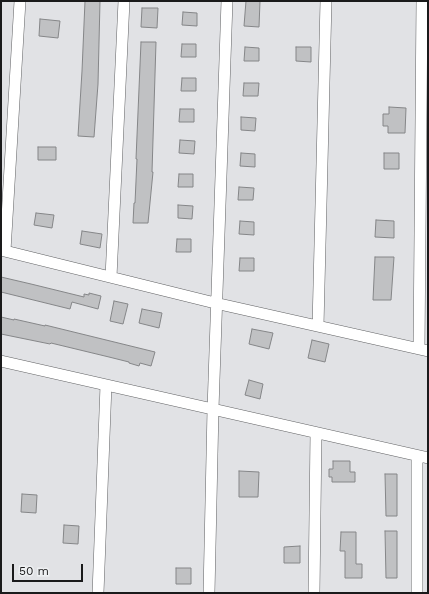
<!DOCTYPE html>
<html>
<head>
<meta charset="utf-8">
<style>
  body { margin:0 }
  #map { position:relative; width:429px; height:594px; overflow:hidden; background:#e1e2e5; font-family:"Work Sans",sans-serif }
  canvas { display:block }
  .frame { position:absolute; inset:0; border:2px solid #1a1a1b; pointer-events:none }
  .scale { position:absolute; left:12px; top:564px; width:71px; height:18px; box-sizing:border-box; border:2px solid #1a1a1b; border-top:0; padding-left:5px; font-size:12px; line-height:14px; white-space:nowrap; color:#1a1a1b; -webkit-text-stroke:3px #eef0f2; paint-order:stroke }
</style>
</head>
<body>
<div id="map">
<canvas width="429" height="594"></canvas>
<div class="frame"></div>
<div class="scale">50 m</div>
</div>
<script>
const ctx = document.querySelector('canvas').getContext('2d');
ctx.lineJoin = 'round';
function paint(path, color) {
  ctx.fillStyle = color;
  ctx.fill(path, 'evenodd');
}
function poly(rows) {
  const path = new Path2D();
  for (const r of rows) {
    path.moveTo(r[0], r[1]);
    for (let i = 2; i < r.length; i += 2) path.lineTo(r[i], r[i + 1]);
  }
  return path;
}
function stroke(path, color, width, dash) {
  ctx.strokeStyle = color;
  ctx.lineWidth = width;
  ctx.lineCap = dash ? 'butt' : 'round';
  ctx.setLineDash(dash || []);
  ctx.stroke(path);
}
const building = poly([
  [85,1,100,1,98,84,94,137,78,136,82,71,85,1],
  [246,1,260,1,259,27,244,26,246,1],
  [142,8,158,8,157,28,141,27,142,8],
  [183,12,197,13,197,26,182,25,183,12],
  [40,19,60,21,58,38,39,36,40,19],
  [141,42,156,42,152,172,153,172,148,223,133,223,134,203,135,203,137,159,136,159,141,42],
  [182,44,196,44,196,57,181,57,182,44],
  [245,47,259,48,259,61,244,61,245,47],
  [296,47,311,47,311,62,296,61,296,47],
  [182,78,196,78,196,91,181,91,182,78],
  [244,83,259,83,258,96,243,96,244,83],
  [389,107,406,108,405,133,388,133,388,126,383,126,383,114,389,114,389,107],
  [180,109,194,109,194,122,179,122,180,109],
  [241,117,256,118,255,131,241,130,241,117],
  [180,140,195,141,194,154,179,153,180,140],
  [38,147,56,147,56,160,38,160,38,147],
  [241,153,255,154,255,167,240,166,241,153],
  [384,153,399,153,399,169,384,169,384,153],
  [179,174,193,174,193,187,178,187,179,174],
  [239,187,254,188,253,200,238,200,239,187],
  [178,205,193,206,192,219,178,218,178,205],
  [36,213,54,215,52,228,34,225,36,213],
  [376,220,394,221,394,238,375,237,376,220],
  [240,221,254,222,254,235,239,234,240,221],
  [82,231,102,234,100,248,80,244,82,231],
  [177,239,191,239,191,252,176,252,177,239],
  [375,257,394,257,391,300,373,300,375,257],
  [240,258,254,258,254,271,239,271,240,258],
  [1,277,31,284,84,297,84,294,89,295,89,293,101,296,98,309,72,302,70,309,1,292,1,277],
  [114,301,128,304,123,324,110,321,114,301],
  [142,309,162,313,159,328,139,323,142,309],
  [1,317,14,320,14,319,45,326,45,325,155,352,151,366,140,363,139,366,129,363,129,362,109,357,51,343,50,344,1,334,1,317],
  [252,329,273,333,269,349,249,344,252,329],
  [312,340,329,344,325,362,308,358,312,340],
  [249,380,263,384,260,399,245,395,249,380],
  [333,461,350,461,350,472,355,472,355,482,332,482,332,477,329,477,329,469,333,469,333,461],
  [239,471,259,472,258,497,239,497,239,471],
  [385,474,397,474,397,516,386,516,385,474],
  [22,494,37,495,36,513,21,512,22,494],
  [64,525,79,526,78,544,63,543,64,525],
  [385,531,397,531,397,578,386,578,385,531],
  [341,532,356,532,356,564,362,564,362,578,345,578,345,551,340,551,341,532],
  [300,546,300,563,284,563,284,547,300,546],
  [176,568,191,568,191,584,176,584,176,568]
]);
const minor = poly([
  [1,250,215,303,428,351],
  [5,251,20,1],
  [111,277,124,1],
  [318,326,326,1],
  [419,349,422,1],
  [1,361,428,458],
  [417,456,417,593],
  [98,593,106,385],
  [209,593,213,409,227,1],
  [314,593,316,433]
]);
paint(building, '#c0c1c3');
stroke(building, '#858688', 1);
stroke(minor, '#616264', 12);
stroke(minor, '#fff', 11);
</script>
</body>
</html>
